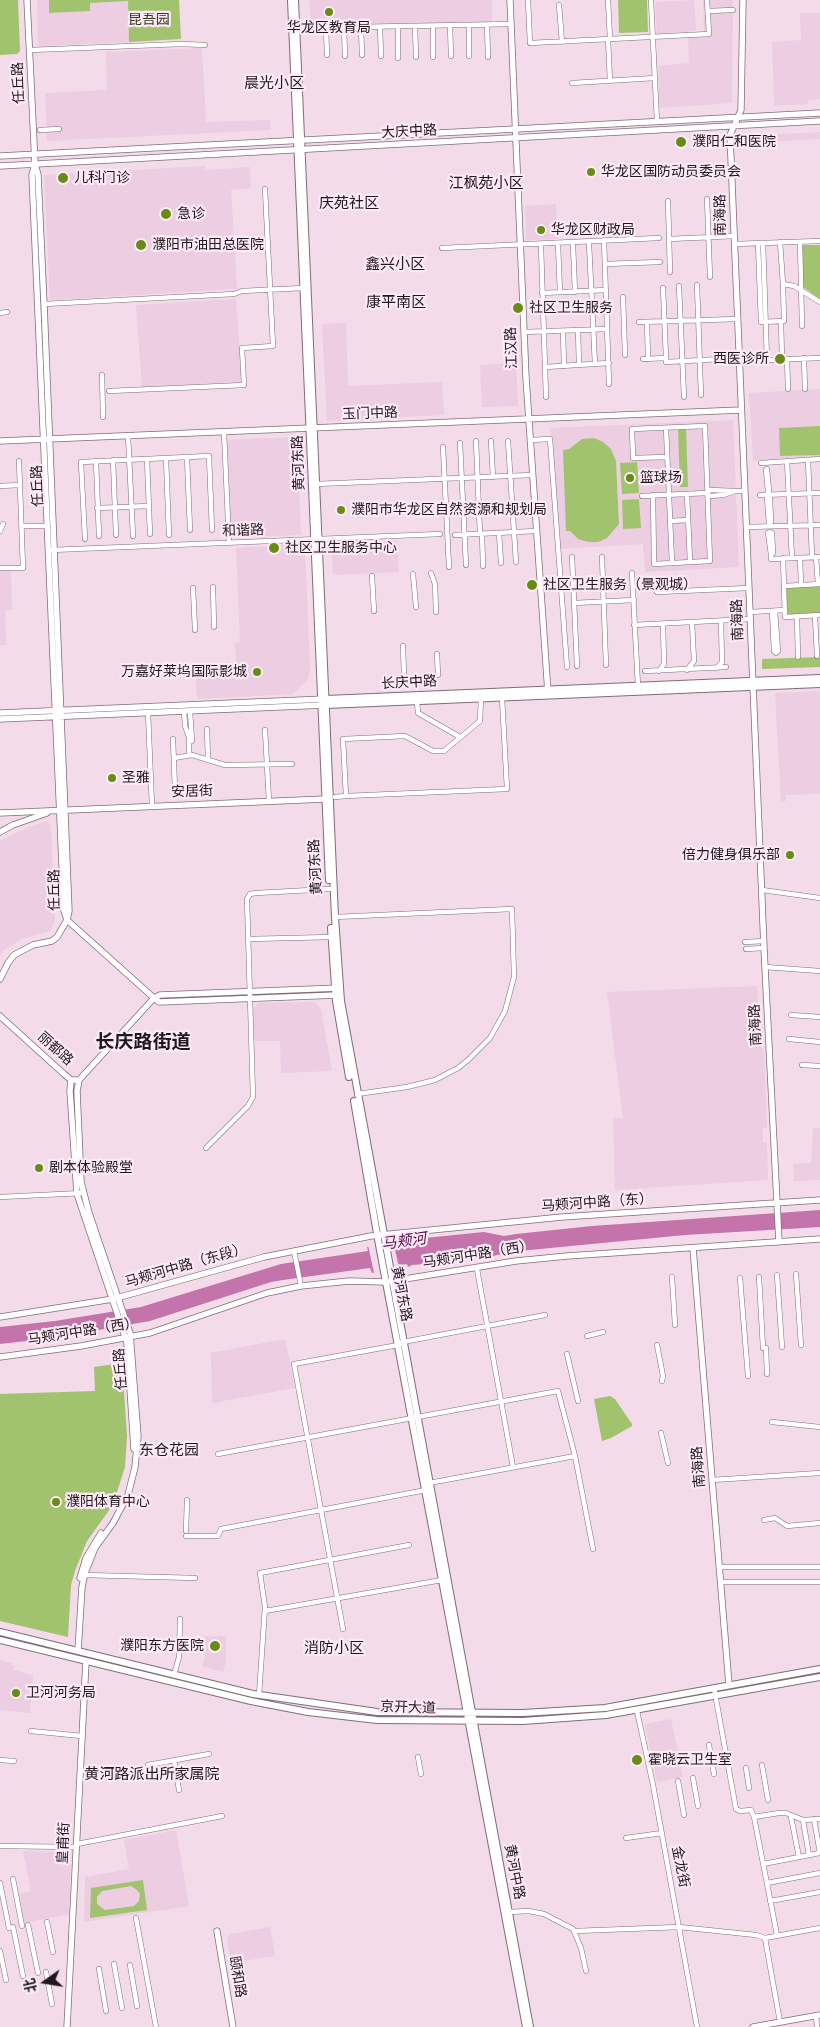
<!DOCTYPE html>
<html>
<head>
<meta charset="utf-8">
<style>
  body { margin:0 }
  #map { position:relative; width:820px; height:2027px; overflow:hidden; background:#f3dbea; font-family:"Archivo Narrow","Noto Sans SC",sans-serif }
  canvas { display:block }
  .north { position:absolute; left:20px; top:1957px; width:50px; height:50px; -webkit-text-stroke:4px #fdeaf6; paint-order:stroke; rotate:257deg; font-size:14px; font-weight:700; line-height:20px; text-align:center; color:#20181d }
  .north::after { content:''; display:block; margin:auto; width:18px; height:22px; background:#20181d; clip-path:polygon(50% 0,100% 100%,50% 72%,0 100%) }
</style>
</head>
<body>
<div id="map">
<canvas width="820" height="2027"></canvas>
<div class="north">北</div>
</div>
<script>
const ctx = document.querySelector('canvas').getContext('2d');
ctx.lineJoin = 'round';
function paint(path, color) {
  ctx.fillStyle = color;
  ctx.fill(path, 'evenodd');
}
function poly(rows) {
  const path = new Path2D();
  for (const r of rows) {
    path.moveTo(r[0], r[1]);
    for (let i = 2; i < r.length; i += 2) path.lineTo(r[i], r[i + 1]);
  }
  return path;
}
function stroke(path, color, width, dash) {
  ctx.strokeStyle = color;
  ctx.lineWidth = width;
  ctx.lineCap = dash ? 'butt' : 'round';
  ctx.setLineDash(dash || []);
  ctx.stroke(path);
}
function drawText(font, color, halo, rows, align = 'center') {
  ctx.font = font + ' "Archivo Narrow","Noto Sans SC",sans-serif';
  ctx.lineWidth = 4.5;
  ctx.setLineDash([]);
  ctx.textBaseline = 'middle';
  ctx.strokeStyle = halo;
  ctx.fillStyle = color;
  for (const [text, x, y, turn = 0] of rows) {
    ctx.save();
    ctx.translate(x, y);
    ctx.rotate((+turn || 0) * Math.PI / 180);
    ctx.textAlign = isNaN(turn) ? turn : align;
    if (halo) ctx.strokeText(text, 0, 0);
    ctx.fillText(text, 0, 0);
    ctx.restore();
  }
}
const built = poly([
  [37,0,49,0,50,13,89,11,89,3,128,1,129,42,38,46],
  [309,0,492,0,492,22,311,25],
  [694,0,696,31,657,34,655,2],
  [703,0,733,0,732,103,660,108,658,66,689,63,688,36,704,35],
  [800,13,820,13,820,99,808,100,808,104,774,106,772,42,801,40],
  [202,48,206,122,270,120,271,130,47,141,45,93,107,90,106,52],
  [820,132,820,139,743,143,743,136],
  [205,166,205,170,250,167,251,188,231,190,237,289,50,300,44,175],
  [556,204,558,239,526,240,525,206],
  [236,299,242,382,142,387,136,305],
  [346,323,348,386,442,382,444,415,327,421,322,324],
  [516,363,518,406,482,407,480,365],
  [820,389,820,457,753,461,749,393],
  [733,420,739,567,645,572,643,544,560,549,550,428],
  [569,449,611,449,616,461,619,524,563,450],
  [297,437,301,535,229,538,224,440],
  [397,540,399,572,333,575,331,543],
  [305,544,310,669,308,679,293,694,197,699,195,664,236,662,235,643,240,642,236,548],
  [11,570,12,610,5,610,6,645,0,645,0,571],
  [820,691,820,794,786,795,786,801,781,801,775,693],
  [47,821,51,826,55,921,50,931,22,939,3,951,0,956,0,841,27,828],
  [757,986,761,1048,764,1049,767,1128,763,1129,763,1142,767,1143,768,1180,615,1190,613,1118,623,1118,607,992],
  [315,1002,321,1009,332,1071,281,1073,280,1041,254,1041,253,1009,258,1003],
  [813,1128,820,1128,820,1180,794,1181,793,1164,811,1163],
  [285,1339,295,1388,212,1403,211,1353],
  [204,1636,226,1636,226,1661,223,1672,202,1666,205,1656],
  [0,1660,12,1663,11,1665,14,1666,13,1670,33,1675,30,1713,0,1710],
  [671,1719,683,1777,657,1782,645,1724],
  [176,1830,189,1906,84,1922,85,1877,129,1869,124,1840],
  [23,1851,71,1852,69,1914,24,1923,19,1894,31,1891],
  [270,1927,275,1956,231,1963,227,1938,231,1934]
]);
const green = poly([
  [0,0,18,0,20,51,17,54,0,55],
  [49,0,179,0,181,39,129,42,128,1,90,3,90,11,49,13],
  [618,0,647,0,648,32,619,33],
  [803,245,820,245,820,299,803,287,802,247],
  [820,426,820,455,780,456,779,428],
  [686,429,688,487,680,487,678,430],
  [594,438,603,442,611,449,616,461,619,524,607,538,598,542,589,542,578,539,570,531,566,531,563,450,569,449,582,439],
  [637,462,639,493,622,494,620,463],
  [639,499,641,528,623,529,622,500],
  [820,585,820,614,788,615,786,587],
  [820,657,820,667,762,669,762,659],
  [122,1363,127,1436,125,1467,116,1495,110,1509,87,1541,75,1571,71,1585,68,1637,0,1621,0,1394,95,1391,94,1367],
  [610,1396,615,1399,632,1424,632,1426,611,1438,602,1441,594,1399],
  [143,1880,147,1910,90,1918,91,1888],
  [131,1886,137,1890,140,1894,139,1901,134,1906,105,1910,97,1904,97,1897,102,1891]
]);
const water = poly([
  [820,1210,820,1227,685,1235,509,1252,493,1256,461,1261,412,1265,408,1267,407,1264,400,1265,400,1267,372,1273,370,1268,283,1280,271,1282,150,1321,53,1338,0,1344,0,1327,55,1321,141,1307,281,1264,368,1251,367,1247,398,1240,399,1243,405,1242,405,1240,484,1232,504,1236,516,1234,592,1226]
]);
const pier = poly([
  [393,1240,399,1268,374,1273,368,1245]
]);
const street = poly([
  [528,0,530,43,709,34,707,0],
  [608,0,610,39],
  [651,0,657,122],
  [559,5,562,42],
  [708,11,733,10],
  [450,25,451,56],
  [469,25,469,56],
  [487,25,488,57],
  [398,26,398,58],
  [415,26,416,57],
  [433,26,433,57],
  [344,27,345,56],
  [361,27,362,55],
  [380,27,381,56],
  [302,28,511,24],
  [326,28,327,55],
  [608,39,610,81],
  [30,50,182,44,205,45],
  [572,83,655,78],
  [40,130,59,129],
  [707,199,710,277],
  [668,201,670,272],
  [669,239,734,236],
  [604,240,609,384],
  [780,242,783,284,794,286,820,302],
  [800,242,802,326],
  [758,243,761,322,784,321,783,284],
  [763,243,767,360],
  [589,244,595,364],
  [734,244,820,241],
  [558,245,560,292],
  [573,245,575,292],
  [541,246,546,397],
  [442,248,659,238],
  [605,264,660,262],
  [697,285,701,395],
  [679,286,684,397],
  [663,288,666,358],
  [542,293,606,290],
  [623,297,625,355],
  [44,304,234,294,242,291,304,288],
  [0,313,7,312],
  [781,321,782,359],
  [639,322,738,319],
  [647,322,648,359],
  [578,330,579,365],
  [563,331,564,366],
  [524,332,607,329],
  [804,358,805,389],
  [643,359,666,358,666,362,739,358],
  [787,359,788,389],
  [739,361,820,358],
  [545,367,609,363],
  [102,375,103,417],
  [109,391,244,385,242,348,273,346,265,189],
  [666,428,672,563],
  [224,432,229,543],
  [128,436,133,536],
  [530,440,550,439,567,667],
  [476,441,480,534],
  [491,441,493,477],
  [508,441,516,562],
  [460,443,466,565],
  [443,447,449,567],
  [187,457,190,530],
  [166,458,169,535],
  [147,459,150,534],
  [113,460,116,535],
  [808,460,812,557],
  [96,461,99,536],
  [787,461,792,558],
  [761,463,820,459],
  [767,469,769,491,768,492,766,470,767,469],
  [316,484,532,475],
  [0,486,20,485],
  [707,493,710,490,734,491],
  [687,494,690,562],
  [653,495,654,564,710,561,705,426,632,429,633,458,667,457],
  [760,495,820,493],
  [642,496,707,493,710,496,723,495,735,491,745,491],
  [768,496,770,498,771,522,769,524,767,498,768,496],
  [97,508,149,506],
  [670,521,688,520],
  [22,526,46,526],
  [746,527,820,525],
  [0,531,3,524],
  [770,532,772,533,773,553,771,555,768,533,770,532],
  [499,533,501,563],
  [482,534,483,566],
  [455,535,536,531],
  [85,539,81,462,209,456,212,530],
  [51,550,440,534],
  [771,555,771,559,820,557],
  [572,557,577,666],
  [602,557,606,665],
  [816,557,818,584],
  [783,558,785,617,820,615],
  [800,558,801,585],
  [0,568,23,568,19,461],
  [431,573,435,584,436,612],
  [632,573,638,686],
  [413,574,416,607],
  [372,576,374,611],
  [784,586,820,584],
  [213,587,214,627],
  [193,588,195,630],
  [657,592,749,588],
  [574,603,634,600],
  [772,611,774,651,776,653,778,651,775,611],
  [750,612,785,610],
  [797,616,798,657],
  [815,616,817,656],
  [634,625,750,619],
  [403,646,404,675],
  [437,654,438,675],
  [717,668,722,662,721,621],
  [687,670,694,661,692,622],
  [645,671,726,667],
  [659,671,664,664,663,624],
  [417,701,418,713,460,737],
  [184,711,185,726,189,737,189,755],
  [190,711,192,741],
  [148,712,152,806],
  [207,729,208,760],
  [265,730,269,801],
  [173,739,175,790],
  [174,758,192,755,225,765,292,764],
  [346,796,507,789,502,698],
  [335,797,346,796,343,739,405,736,433,751,444,751,480,721,481,698],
  [762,890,820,898],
  [335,917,512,909,514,977,505,1011,490,1038,468,1060,458,1068,435,1080,407,1087,357,1094],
  [248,939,332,937],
  [745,942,764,941],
  [746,949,764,948],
  [765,967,820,971],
  [791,1015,820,1017],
  [789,1039,820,1042],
  [802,1065,820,1066],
  [206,1148,248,1106,253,1097,247,899,250,894,256,893,330,889],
  [0,1197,83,1193],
  [294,1251,301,1286],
  [477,1269,513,1467],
  [796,1274,801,1345],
  [777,1275,782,1347],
  [672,1277,675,1325],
  [759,1277,763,1348],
  [740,1278,748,1376],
  [587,1336,603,1332],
  [657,1345,663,1376,662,1381],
  [766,1348,767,1374],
  [567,1354,578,1401],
  [772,1422,820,1427],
  [661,1433,668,1463],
  [218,1454,558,1391,575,1456,593,1549],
  [712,1480,820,1473],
  [429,1483,575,1456],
  [764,1520,775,1518,787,1526,820,1523],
  [186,1531,187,1500],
  [186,1536,218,1536,221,1529,426,1490],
  [719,1567,820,1567],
  [84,1575,195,1578],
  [721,1582,820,1582],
  [265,1611,442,1580],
  [343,1629,294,1364,398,1345,403,1342,545,1315],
  [174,1675,179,1657,180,1619],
  [714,1688,736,1809,740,1811,751,1810,754,1817],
  [259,1695,265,1607,260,1573,409,1545],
  [637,1711,653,1785,697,2027],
  [31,1731,82,1736],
  [709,1745,714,1774],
  [418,1757,421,1774],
  [0,1760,14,1761],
  [174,1760,179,1790],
  [148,1765,209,1754],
  [762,1765,768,1800],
  [746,1768,749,1788],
  [693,1778,698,1806],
  [678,1781,684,1815],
  [791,1817,799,1857],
  [803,1820,809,1855],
  [626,1838,662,1833],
  [77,1844,222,1816],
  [0,1846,76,1847],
  [763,1864,820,1853,814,1819],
  [13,1879,22,1926],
  [0,1883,9,1928],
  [767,1883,820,1873],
  [770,1901,820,1892],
  [509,1912,529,1911,544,1914,573,1929,581,1948,586,1971],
  [136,1918,156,2027],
  [47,1922,53,1952],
  [28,1925,38,1973],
  [13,1927,23,1976],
  [575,1931,679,1927,756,1935,765,1938,820,1928],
  [777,1935,754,1817,779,1813,786,1813,803,1820,820,1819],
  [765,1938,780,2022],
  [0,1951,6,1980],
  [114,1964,122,2008],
  [130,1965,137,2006],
  [99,1969,106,2011],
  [46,1972,52,2004],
  [816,2015,817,2027]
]);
const secondary = poly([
  [510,0,526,378,548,693],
  [743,0,741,110,730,135,764,948,779,1242],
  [0,156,820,113],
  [0,166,820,121],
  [0,441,741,410],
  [0,713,325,699],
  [0,719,325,705],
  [0,813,325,799],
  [0,832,13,825,47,813],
  [0,979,8,963,14,955,33,945,52,941,57,937,67,920,69,911,44,304,38,175,35,164,27,0],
  [154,998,159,1002,338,995],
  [154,998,160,995,339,988],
  [0,1016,64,1074,71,1080,79,1080,154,998,67,920,64,911,32,175,35,164],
  [71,1080,70,1091,77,1194,127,1343,134,1449],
  [693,1248,729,1685],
  [0,1317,113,1299,264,1257,371,1236,562,1217,820,1200],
  [0,1357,81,1346,150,1333,267,1293,301,1286,349,1281,386,1282,516,1261,567,1256,820,1239],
  [80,1578,86,1558,101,1533],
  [78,1651,82,1587,85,1573,95,1548,113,1523,128,1495,135,1467,138,1436,130,1333,89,1213,81,1182,77,1091,79,1080],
  [217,1931,233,2027],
  [67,2027,86,1661],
  [753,2027,820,2015]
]);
const primary = poly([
  [291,0,329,880],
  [295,0,335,917,341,1001,530,2027],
  [326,699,820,678],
  [326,705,820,684],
  [331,928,336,1001,349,1077],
  [354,1101,379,1245,526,2027],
  [0,1632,253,1694,377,1712,523,1713,605,1708,820,1669],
  [0,1640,251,1701,308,1712,377,1720,523,1721,606,1715,820,1677]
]);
const markers = [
  [329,12,5,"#678c14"],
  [681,142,6,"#678c14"],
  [591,172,5,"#678c14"],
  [63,178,6,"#678c14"],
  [166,214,6,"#678c14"],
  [541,230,5,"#678c14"],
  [141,245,6,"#678c14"],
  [518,308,6,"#678c14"],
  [780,359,6,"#678c14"],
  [630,478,5,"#678c14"],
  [341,510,5,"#678c14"],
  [274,548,6,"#678c14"],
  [532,585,6,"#678c14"],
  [257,672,5,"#678c14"],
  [112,778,5,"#678c14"],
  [790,855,5,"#678c14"],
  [39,1168,5,"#678c14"],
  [56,1502,5,"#678c14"],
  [215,1646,6,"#678c14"],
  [16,1693,5,"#678c14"],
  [637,1760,6,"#678c14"]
];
const parkNames = [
  ["昆吾园",149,20]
];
const poiNames = [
  ["华龙区教育局",329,28,"center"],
  ["濮阳仁和医院",692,142],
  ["华龙区国防动员委员会",601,172],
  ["儿科门诊",74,178],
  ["急诊",177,214],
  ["华龙区财政局",551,230],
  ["濮阳市油田总医院",152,245],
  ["社区卫生服务",529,308],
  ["西医诊所",769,359,"right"],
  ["篮球场",640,478],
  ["濮阳市华龙区自然资源和规划局",351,510],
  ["社区卫生服务中心",285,548],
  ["社区卫生服务（景观城）",543,585],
  ["万嘉好莱坞国际影城",247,672,"right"],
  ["圣雅",122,778],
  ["倍力健身俱乐部",780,855,"right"],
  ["剧本体验殿堂",49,1168],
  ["濮阳体育中心",66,1502],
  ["濮阳东方医院",204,1646,"right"],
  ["卫河河务局",26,1693],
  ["霍晓云卫生室",648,1760]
];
const streetNames = [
  ["任丘路",19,83,-92],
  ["大庆中路",409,132,-3],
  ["南海路",721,215,-91],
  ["江汉路",512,348,-92],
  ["玉门中路",370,414,-2],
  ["黄河东路",299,463,-92],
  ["任丘路",38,486,-92],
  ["和谐路",243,531,-2],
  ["南海路",738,620,-92],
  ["长庆中路",409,683,-3],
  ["安居街",192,792,-2],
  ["黄河东路",316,867,-93],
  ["任丘路",55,890,-91],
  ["南海路",756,1025,-93],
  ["丽都路",55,1049,42],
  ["马颊河中路（东）",597,1203,-4],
  ["马颊河中路（西）",478,1255,-9],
  ["马颊河中路（东段）",186,1266,-16],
  ["黄河东路",401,1294,79],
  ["马颊河中路（西）",83,1332,-9],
  ["任丘路",121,1369,-94],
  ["南海路",699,1467,-95],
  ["京开大道",408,1708,2],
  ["皇甫街",64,1843,-87],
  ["金龙街",680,1867,79],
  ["黄河中路",514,1872,79],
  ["颐和路",237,1977,80]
];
const neighbourhoodNames = [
  ["晨光小区",274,84],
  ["江枫苑小区",486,184],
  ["庆苑社区",349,204],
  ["鑫兴小区",395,265],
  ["康平南区",396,303],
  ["东仓花园",169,1451],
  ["消防小区",334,1649],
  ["黄河路派出所家属院",152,1775]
];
const waterNames = [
  ["马颊河",404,1242,-8]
];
const districtNames = [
  ["长庆路街道",143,1043]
];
paint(built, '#eccde1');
paint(green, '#a2c36e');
paint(water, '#c573ab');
paint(pier, '#f3dbea');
stroke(street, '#816c79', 5.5);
stroke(secondary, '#816c79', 7);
stroke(primary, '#816c79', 8);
stroke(street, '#fff', 4.5);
stroke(secondary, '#fff', 5.5);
stroke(primary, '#fff', 6);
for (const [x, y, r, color] of markers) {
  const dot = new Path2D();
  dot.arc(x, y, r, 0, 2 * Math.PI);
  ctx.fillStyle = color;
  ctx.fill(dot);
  stroke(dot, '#fdeaf6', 2);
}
drawText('14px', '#313f19', '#fdeaf6', parkNames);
drawText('14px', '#20181d', '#fdeaf6', poiNames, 'left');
drawText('14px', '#20181d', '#fdeaf6', streetNames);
drawText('15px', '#20181d', '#fdeaf6', neighbourhoodNames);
drawText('italic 15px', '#560944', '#fdeaf6', waterNames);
drawText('bold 19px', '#20181d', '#fdeaf6', districtNames);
</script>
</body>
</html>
